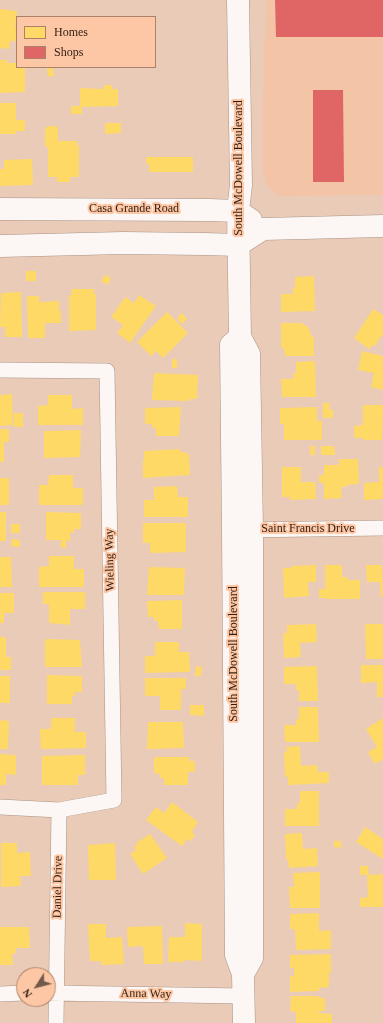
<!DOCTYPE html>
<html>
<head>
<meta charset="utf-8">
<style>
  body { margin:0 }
  #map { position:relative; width:383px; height:1023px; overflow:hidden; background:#e9cbb8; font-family:"Times New Roman",serif }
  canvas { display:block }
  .legend { position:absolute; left:16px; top:16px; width:140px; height:52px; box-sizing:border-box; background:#fdc6a4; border:1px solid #ab8269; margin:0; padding:5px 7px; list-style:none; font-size:12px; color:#311d10 }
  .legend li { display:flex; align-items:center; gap:8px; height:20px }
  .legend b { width:20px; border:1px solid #ab8269 }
  .north { position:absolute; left:16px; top:967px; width:40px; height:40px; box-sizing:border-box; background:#fdc6a4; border:1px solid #ab8269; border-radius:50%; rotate:234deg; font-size:11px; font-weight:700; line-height:16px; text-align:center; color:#311d10 }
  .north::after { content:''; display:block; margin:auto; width:14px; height:18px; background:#715a4b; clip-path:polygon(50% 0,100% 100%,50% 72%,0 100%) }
</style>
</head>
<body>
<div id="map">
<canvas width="383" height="1023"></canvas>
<ul class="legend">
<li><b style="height:11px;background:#ffd966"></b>Homes</li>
<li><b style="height:11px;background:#e06666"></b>Shops</li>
</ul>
<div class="north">N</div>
</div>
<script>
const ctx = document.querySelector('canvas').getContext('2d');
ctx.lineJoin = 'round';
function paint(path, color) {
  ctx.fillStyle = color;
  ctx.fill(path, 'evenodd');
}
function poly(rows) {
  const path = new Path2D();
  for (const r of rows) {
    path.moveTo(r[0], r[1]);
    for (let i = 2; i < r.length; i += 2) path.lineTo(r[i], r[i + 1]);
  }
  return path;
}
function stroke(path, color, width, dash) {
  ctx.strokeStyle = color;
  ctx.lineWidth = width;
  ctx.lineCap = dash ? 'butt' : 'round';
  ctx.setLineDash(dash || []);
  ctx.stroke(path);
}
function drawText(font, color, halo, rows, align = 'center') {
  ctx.font = font + ' "Times New Roman",serif';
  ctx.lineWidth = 4;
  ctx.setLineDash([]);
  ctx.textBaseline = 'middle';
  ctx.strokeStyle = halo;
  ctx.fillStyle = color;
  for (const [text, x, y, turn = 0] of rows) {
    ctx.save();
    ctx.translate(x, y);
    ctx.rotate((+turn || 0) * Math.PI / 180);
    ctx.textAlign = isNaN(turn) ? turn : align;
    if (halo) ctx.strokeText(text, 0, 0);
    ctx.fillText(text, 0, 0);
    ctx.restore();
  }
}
const built = poly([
  [266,0,383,0,383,195,280,196,271,190,266,184,263,172,263,103]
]);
const homes = poly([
  [0,9,17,11,15,28,17,28,17,40,15,40,15,42,10,41,9,49,0,48],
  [0,60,7,60,7,63,17,63,17,67,25,67,25,92,0,93],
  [53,67,54,76,48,77,47,68],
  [104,85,112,85,112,89,118,89,118,106,82,107,82,114,71,114,71,106,80,106,80,88,104,89],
  [0,103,16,103,16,120,25,120,25,131,16,131,16,134,0,134],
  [105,123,121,123,121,133,105,134],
  [48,126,56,126,58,128,58,141,77,141,77,145,79,145,79,177,70,177,70,182,57,182,57,177,48,177,48,147,45,147,45,129],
  [146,157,193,157,193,172,149,172,149,164,146,164],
  [32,159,33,185,0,186,0,169,4,169,4,160],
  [26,271,36,271,36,281,26,281],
  [105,275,111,278,108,285,101,281],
  [314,276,315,311,281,312,281,294,293,294,293,288,295,288,295,277],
  [71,289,94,289,94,294,96,294,96,330,69,331,69,295,72,295],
  [21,292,22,337,5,337,5,327,0,327,1,293],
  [139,295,156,306,130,343,117,333,123,325,111,317,125,297,134,303],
  [27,296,39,296,39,302,59,301,59,311,61,311,61,323,45,323,45,338,28,338],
  [373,309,383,315,383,337,381,336,375,346,372,345,369,349,354,338],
  [167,312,188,333,163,358,156,351,151,356,137,342],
  [182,313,187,319,182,324,177,318],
  [281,323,301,323,308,327,312,337,314,337,314,356,285,356,284,348,281,348],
  [362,351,383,356,383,390,371,387,374,373,358,370],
  [172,359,177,359,177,368,172,368],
  [315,361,316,397,282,397,281,379,293,379,293,374,296,373,296,362],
  [154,373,198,375,197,399,189,399,189,401,152,400],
  [12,394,13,425,0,426,0,395],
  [48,395,72,395,72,409,83,408,83,425,38,425,38,406,48,405],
  [323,403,330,403,329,409,333,410,333,418,323,418],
  [363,405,383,405,382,440,363,440,363,438,354,438,354,426,363,425],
  [181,407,179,436,156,436,156,428,152,428,152,424,145,424,145,408],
  [317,407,317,421,322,421,322,440,284,440,284,424,280,424,280,408],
  [14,413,23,413,23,427,14,427],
  [0,429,9,429,9,442,4,442,4,462,0,462],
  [81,430,80,457,44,458,44,431],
  [310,446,315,446,315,455,310,455],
  [321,446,334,446,335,455,321,455],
  [180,449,180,452,185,452,189,455,190,475,143,478,143,461,144,460,144,451],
  [339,459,358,459,359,484,347,485,347,487,341,487,342,498,324,499,324,483,319,483,319,475,324,475,324,465,339,465],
  [282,467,301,467,301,482,315,482,316,499,290,500,290,497,282,497],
  [379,467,383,467,383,499,364,500,364,483,379,482],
  [49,475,73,475,73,488,83,488,83,505,39,505,39,485,48,485],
  [0,478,9,478,9,505,0,505],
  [177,486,178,497,188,497,188,517,144,517,144,500,154,500,154,487],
  [0,512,6,512,6,541,0,541],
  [46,512,81,513,81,529,74,529,74,533,70,532,70,541,66,541,66,548,60,547,61,540,46,540],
  [143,523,186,523,186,552,150,553,150,543,143,543],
  [11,524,20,524,20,533,11,533],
  [12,539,20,540,20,547,11,546],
  [49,556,74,556,74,569,84,569,84,587,39,587,39,567,49,566],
  [0,557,11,557,12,587,0,587],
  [316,565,316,582,308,582,309,596,284,598,283,568,291,568,291,566],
  [325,565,342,565,342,577,348,577,348,580,360,580,360,599,326,599,326,598,319,598,319,589,325,589],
  [366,565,382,565,383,597,381,597,380,582,367,582],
  [149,567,185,568,184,595,147,595],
  [43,592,85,592,85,609,70,609,70,625,49,623,49,604,43,604],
  [0,593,14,593,14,613,4,613,4,623,0,623],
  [182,600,182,629,159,629,158,621,154,621,154,617,148,617,147,601],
  [316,624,317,642,300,643,301,657,284,658,283,633,287,633,287,625],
  [365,624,383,624,383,659,366,659],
  [0,637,6,637,6,657,11,657,11,670,0,670],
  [45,639,80,640,82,667,45,667],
  [155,642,179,642,179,652,189,652,190,672,145,673,145,656,155,656],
  [361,665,383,665,383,697,377,697,377,682,361,683],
  [196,666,202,667,201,676,195,676],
  [317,666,318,701,299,701,299,690,296,690,296,684,284,684,284,667],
  [47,675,82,676,82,692,75,692,75,696,72,696,72,704,47,704],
  [0,676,10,676,10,703,0,703],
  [145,678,186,678,186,689,181,689,181,710,160,710,160,696,145,696],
  [190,705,204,705,204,716,190,715],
  [299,707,318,707,319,742,285,742,284,725,296,725,296,719,299,719],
  [51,718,75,718,75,732,86,732,86,748,41,749,40,729,51,729],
  [383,718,383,759,375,764,368,752,377,747,366,729],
  [0,720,9,721,8,749,0,749],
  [148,722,183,722,184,748,147,749],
  [300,746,301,766,317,765,318,772,329,772,329,783,288,785,288,777,285,777,284,752,287,752,286,747],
  [0,754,16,755,16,775,6,774,6,785,0,785],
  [85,755,85,775,78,775,78,785,42,785,42,756],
  [154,757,189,757,189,761,195,761,195,772,188,772,188,785,164,785,164,778,160,778,160,774,154,773],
  [300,791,319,791,319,826,285,826,285,809,297,809,297,803,300,803],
  [172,802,198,822,193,830,192,832,195,835,191,841,187,839,182,846,146,820,156,807,164,813],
  [365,827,383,839,383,859,356,842],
  [302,833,303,849,317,848,318,866,289,868,288,860,286,859,285,834],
  [150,834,167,858,143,874,130,854,136,850,134,847,137,845,136,843],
  [334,841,341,841,341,848,334,847],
  [1,843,17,843,17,853,30,852,31,876,20,876,21,886,1,887],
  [115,843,116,880,89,880,88,845],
  [360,866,368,866,369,875,383,874,383,907,360,907,360,898,368,897,367,875,360,875],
  [320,872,320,908,290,908,289,887,294,887,293,873],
  [319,913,319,931,331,930,331,949,296,950,295,929,290,929,290,914],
  [185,923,202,924,202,961,184,960,184,962,168,962,169,937,185,937],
  [88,924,106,924,106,938,122,937,124,964,101,965,101,961,90,961],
  [162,926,163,964,144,964,143,946,128,947,127,927],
  [0,927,29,927,30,948,16,948,16,953,12,954,13,965,0,965],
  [331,954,331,973,329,973,329,987,319,988,319,991,290,992,290,976,294,976,294,968,290,968,290,955],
  [291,996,319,996,319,998,325,998,325,1011,319,1011,319,1013,332,1014,332,1023,296,1023,296,1012,290,1011]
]);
const shops = poly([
  [275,0,383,0,383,37,276,37],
  [313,90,343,90,344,182,313,182]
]);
const street = poly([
  [0,370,107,371,114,800,59,810],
  [242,530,383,528],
  [0,807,59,810,56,1023],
  [48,993,244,996],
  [0,994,24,993]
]);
const secondary = poly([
  [238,0,241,185,238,211,240,337,249,354,252,529,252,958,243,974],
  [0,209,209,210,238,211,251,220],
  [0,246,123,243,204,244,238,245,263,229,383,226],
  [240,337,231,345,233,530,236,955,243,974,244,1023]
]);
const streetNames = [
  ["South McDowell Boulevard",239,168,-90],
  ["Casa Grande Road",134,209],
  ["Saint Francis Drive",308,529],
  ["Wieling Way",110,560,-91],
  ["South McDowell Boulevard",234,654,-90],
  ["Daniel Drive",58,887,-89],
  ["Anna Way",146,994,1]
];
paint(built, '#f3c4a6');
paint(homes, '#ffd966');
paint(shops, '#e06666');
stroke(street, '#a99284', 16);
stroke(secondary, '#a99284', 23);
stroke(street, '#fcf7f4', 15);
stroke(secondary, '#fcf7f4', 22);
drawText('12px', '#311d10', '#fdc6a4', streetNames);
</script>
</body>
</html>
